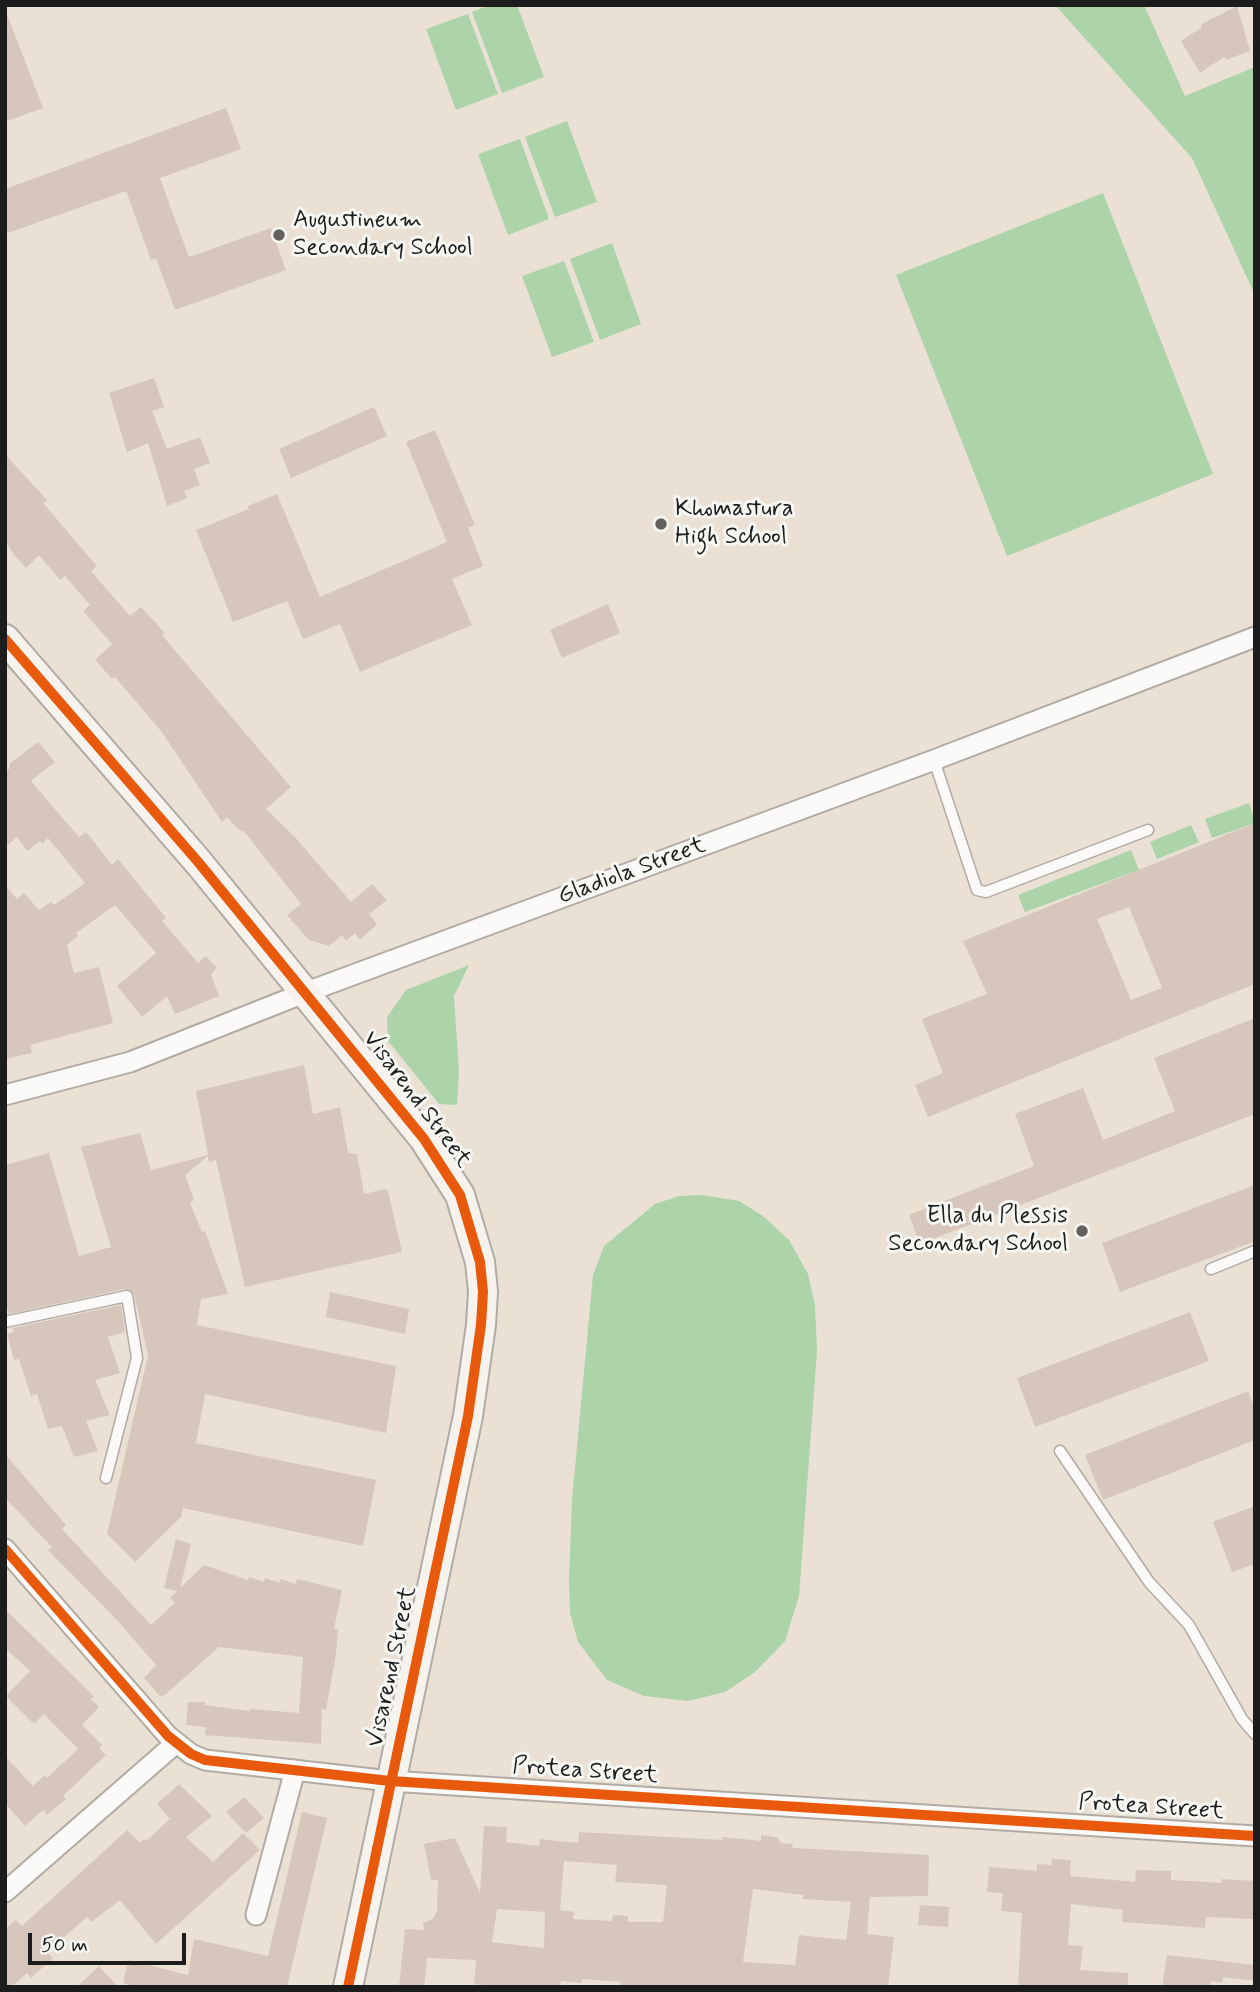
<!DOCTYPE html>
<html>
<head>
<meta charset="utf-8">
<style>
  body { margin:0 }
  #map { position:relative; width:1260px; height:1992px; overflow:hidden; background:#eae1d4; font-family:Mynerve,sans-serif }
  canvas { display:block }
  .frame { position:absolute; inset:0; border:7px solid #1c1c1c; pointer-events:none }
  .scale { position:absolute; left:28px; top:1933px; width:158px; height:32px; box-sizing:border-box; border:4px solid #1c1c1c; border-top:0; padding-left:9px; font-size:21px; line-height:24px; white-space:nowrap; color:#1c1c1c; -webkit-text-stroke:5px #f6f6f2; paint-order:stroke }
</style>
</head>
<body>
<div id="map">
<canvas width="1260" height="1992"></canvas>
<div class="frame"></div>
<div class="scale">50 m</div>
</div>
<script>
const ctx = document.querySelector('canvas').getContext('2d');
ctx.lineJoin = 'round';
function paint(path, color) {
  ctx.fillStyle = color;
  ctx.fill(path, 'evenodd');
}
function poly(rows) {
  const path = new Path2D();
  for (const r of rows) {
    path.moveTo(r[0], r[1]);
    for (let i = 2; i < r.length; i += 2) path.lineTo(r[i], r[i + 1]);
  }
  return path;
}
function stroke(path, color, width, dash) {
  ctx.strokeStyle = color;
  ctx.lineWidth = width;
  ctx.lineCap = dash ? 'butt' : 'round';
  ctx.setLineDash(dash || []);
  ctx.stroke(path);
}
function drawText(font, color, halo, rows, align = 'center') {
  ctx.font = font + ' Mynerve,sans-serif';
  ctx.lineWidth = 6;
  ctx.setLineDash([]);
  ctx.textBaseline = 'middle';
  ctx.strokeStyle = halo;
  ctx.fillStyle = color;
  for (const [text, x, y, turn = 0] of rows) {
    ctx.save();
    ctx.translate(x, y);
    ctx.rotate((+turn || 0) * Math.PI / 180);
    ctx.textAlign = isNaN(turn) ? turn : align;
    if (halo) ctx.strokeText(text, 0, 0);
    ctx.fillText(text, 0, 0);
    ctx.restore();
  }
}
const green = poly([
  [490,5,517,5,544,77,502,93,472,12],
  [1055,5,1144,5,1185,96,1255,67,1255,295,1192,158],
  [468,14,498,94,456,110,426,29],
  [567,121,597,202,555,217,525,137],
  [520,139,549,219,508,235,478,154],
  [1103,193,1213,474,1007,556,896,275],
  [612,243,641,324,600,340,570,259],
  [564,261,594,342,552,357,522,276],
  [1249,803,1255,823,1212,838,1205,819],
  [1191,825,1199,842,1157,859,1150,842],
  [1131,850,1139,870,1025,912,1018,895],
  [469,965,454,996,459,1072,457,1105,439,1104,388,1041,387,1017,406,990],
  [703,1195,739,1201,763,1216,789,1240,808,1274,815,1305,817,1351,799,1596,785,1641,755,1672,725,1692,688,1701,644,1696,607,1680,578,1642,570,1613,569,1578,572,1500,593,1275,604,1246,655,1204,679,1196]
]);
const building = poly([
  [1237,6,1250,51,1226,60,1224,57,1200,73,1181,41,1202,27,1201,24],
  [5,9,43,108,5,122],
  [226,108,241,149,160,178,189,257,271,228,286,270,175,310,156,258,151,260,126,191,5,234,5,189],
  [154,378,164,407,152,411,167,449,200,437,210,463,194,469,200,485,184,491,187,498,167,506,148,443,127,452,109,393],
  [374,407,387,436,291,478,279,449],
  [435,430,475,525,468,528,483,566,452,579,472,625,360,672,340,624,303,639,287,601,233,622,196,530,249,509,248,506,277,494,320,597,447,542,406,442],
  [5,454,47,500,43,503,97,566,91,571,130,616,141,607,165,633,162,635,291,787,266,809,295,837,351,902,372,884,387,900,369,914,377,924,360,940,355,933,346,941,342,935,329,946,309,940,287,915,301,904,243,830,241,832,227,817,222,822,161,731,115,677,112,679,95,660,112,644,83,611,90,605,65,576,60,580,39,555,26,568,14,555,5,541],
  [608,604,620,633,562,658,550,630],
  [38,742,55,762,31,781,79,837,86,832,112,865,118,859,166,918,162,921,198,963,206,956,217,968,211,974,219,996,175,1014,167,996,142,1017,117,986,156,953,115,905,76,933,78,936,67,945,74,973,99,967,113,1023,30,1045,32,1053,5,1059,5,885,17,899,24,893,39,910,51,902,54,905,85,883,48,838,42,844,40,841,27,851,17,837,5,847,5,772,10,768,9,764],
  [1255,823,1255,984,928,1117,915,1085,943,1073,922,1019,987,994,963,941],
  [1129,907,1162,988,1131,1000,1097,919],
  [1255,1018,1255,1114,920,1244,909,1215,1034,1166,1015,1114,1083,1088,1103,1140,1175,1111,1154,1058],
  [304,1065,313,1114,340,1107,348,1153,357,1154,364,1194,385,1189,388,1191,402,1252,245,1287,216,1160,209,1162,208,1156,185,1175,194,1200,190,1203,202,1232,205,1231,228,1294,201,1299,197,1325,396,1366,386,1433,205,1394,196,1443,376,1480,363,1546,183,1508,181,1517,135,1562,107,1534,148,1355,134,1294,125,1289,9,1314,5,1302,5,1165,49,1153,79,1256,111,1247,81,1147,140,1133,151,1170,208,1155,196,1091],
  [1255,1185,1255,1241,1120,1292,1102,1243],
  [330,1292,409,1309,405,1334,326,1317],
  [121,1305,125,1332,108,1337,120,1373,95,1380,110,1415,86,1421,98,1451,74,1457,62,1426,48,1429,37,1394,31,1396,19,1359,14,1360,7,1334,14,1332,13,1328],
  [1190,1312,1209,1361,1035,1427,1017,1378],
  [1248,1391,1255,1409,1255,1440,1103,1500,1085,1455],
  [5,1454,66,1525,62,1529,151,1625,175,1603,170,1598,177,1591,164,1588,176,1539,191,1544,180,1588,204,1565,248,1580,249,1577,264,1582,265,1578,280,1583,280,1579,296,1584,297,1579,342,1590,334,1629,338,1629,336,1654,326,1710,322,1708,321,1744,205,1735,206,1727,186,1725,188,1702,205,1702,205,1705,250,1711,250,1709,299,1713,303,1657,219,1647,165,1695,160,1696,144,1678,156,1665,116,1619,48,1550,52,1547,5,1498],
  [1255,1506,1255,1564,1232,1572,1213,1522],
  [5,1609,94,1696,91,1699,99,1707,82,1725,102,1745,99,1748,106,1755,63,1796,66,1799,47,1815,43,1810,25,1826,5,1803,5,1756,33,1786,45,1775,47,1778,78,1749,44,1714,34,1724,6,1696,30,1671,5,1648],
  [179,1784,212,1816,186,1837,213,1862,243,1833,260,1850,156,1944,120,1900,91,1922,87,1917,47,1952,53,1958,31,1978,27,1973,11,1987,5,1987,5,1929,16,1920,22,1926,127,1830,140,1843,144,1839,146,1841,170,1819,157,1804],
  [244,1797,264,1818,246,1833,226,1812],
  [302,1812,327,1818,287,1987,136,1987,123,1983,128,1960,188,1975,194,1939,268,1956],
  [484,1826,507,1827,506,1842,539,1846,540,1839,578,1843,579,1832,722,1840,722,1837,761,1841,761,1835,778,1838,780,1843,793,1844,792,1848,929,1855,928,1896,870,1897,867,1934,894,1937,888,1987,620,1987,621,1982,582,1979,582,1983,561,1981,560,1987,501,1987,474,1984,476,1960,427,1958,424,1987,399,1987,405,1929,424,1930,423,1923,433,1919,437,1911,438,1880,431,1880,424,1844,455,1838,480,1893],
  [564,1861,617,1865,615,1882,667,1885,663,1922,628,1922,628,1916,613,1915,612,1921,573,1919,574,1912,560,1910],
  [753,1889,803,1895,803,1899,851,1902,846,1940,799,1935,795,1965,743,1962],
  [497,1909,545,1912,544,1948,492,1942],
  [1052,1859,1071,1860,1070,1876,1135,1882,1136,1870,1171,1871,1171,1880,1222,1883,1222,1879,1255,1881,1253,1919,1206,1917,1205,1928,1122,1922,1123,1910,1071,1904,1068,1945,1083,1946,1080,1970,1128,1973,1128,1987,1018,1987,1022,1913,1001,1911,1003,1893,987,1892,989,1867,1037,1871,1037,1864,1051,1865],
  [920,1905,949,1907,948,1927,918,1925],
  [1167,1955,1255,1965,1255,1981,1223,1977,1222,1983,1211,1981,1210,1987,1162,1987],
  [99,1966,118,1987,77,1987]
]);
const lane = poly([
  [934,760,977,890,986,892,1148,830],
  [1211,1269,1255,1251],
  [5,1322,127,1296,137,1358,106,1478],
  [1060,1451,1149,1582,1189,1625,1242,1719,1255,1734]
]);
const street = poly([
  [5,1095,130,1062,304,993,934,760,1255,637],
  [5,1549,168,1736,191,1754,205,1760,390,1781,1255,1836],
  [5,1892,176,1743],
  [256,1915,295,1770]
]);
const secondary = poly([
  [5,639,199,863,424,1139,460,1195,480,1262,483,1292,481,1325,468,1416,348,1987]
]);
const cycleway = poly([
  [5,639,199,863,424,1139,460,1195,480,1262,483,1292,481,1325,468,1416,348,1987],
  [5,1549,168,1736,191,1754,205,1760,390,1781,1255,1836]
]);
const markers = [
  [279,235,7,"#64615c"],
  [661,524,7,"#64615c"],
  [1082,1231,7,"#64615c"]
];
const poiNames = [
  ["Augustineum",293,221],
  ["Secondary School",293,249],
  ["Khomastura",675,510],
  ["High School",675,538],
  ["Ella du Plessis",1068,1217,"right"],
  ["Secondary School",1068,1245,"right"]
];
const streetNames = [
  ["Gladiola Street",632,872,-20],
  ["Visarend Street",416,1100,53],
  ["Visarend Street",393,1667,-78],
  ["Protea Street",585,1772,4],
  ["Protea Street",1151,1808,4]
];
paint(green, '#acd3a9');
paint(building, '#d7c6bb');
stroke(lane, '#b1aba3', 13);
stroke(street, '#b1aba3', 23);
stroke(secondary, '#b1aba3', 32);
stroke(lane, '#fcfaf9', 10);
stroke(street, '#fcfaf9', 19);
stroke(secondary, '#f6f2ee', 28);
stroke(cycleway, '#e8590c', 10);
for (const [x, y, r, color] of markers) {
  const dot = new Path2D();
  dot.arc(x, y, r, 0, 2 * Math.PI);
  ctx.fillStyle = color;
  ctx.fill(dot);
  stroke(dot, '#f6f6f2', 2.5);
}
drawText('24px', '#1c1c1c', '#f6f6f2', poiNames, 'left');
drawText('24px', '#1c1c1c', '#f6f6f2', streetNames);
</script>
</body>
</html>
